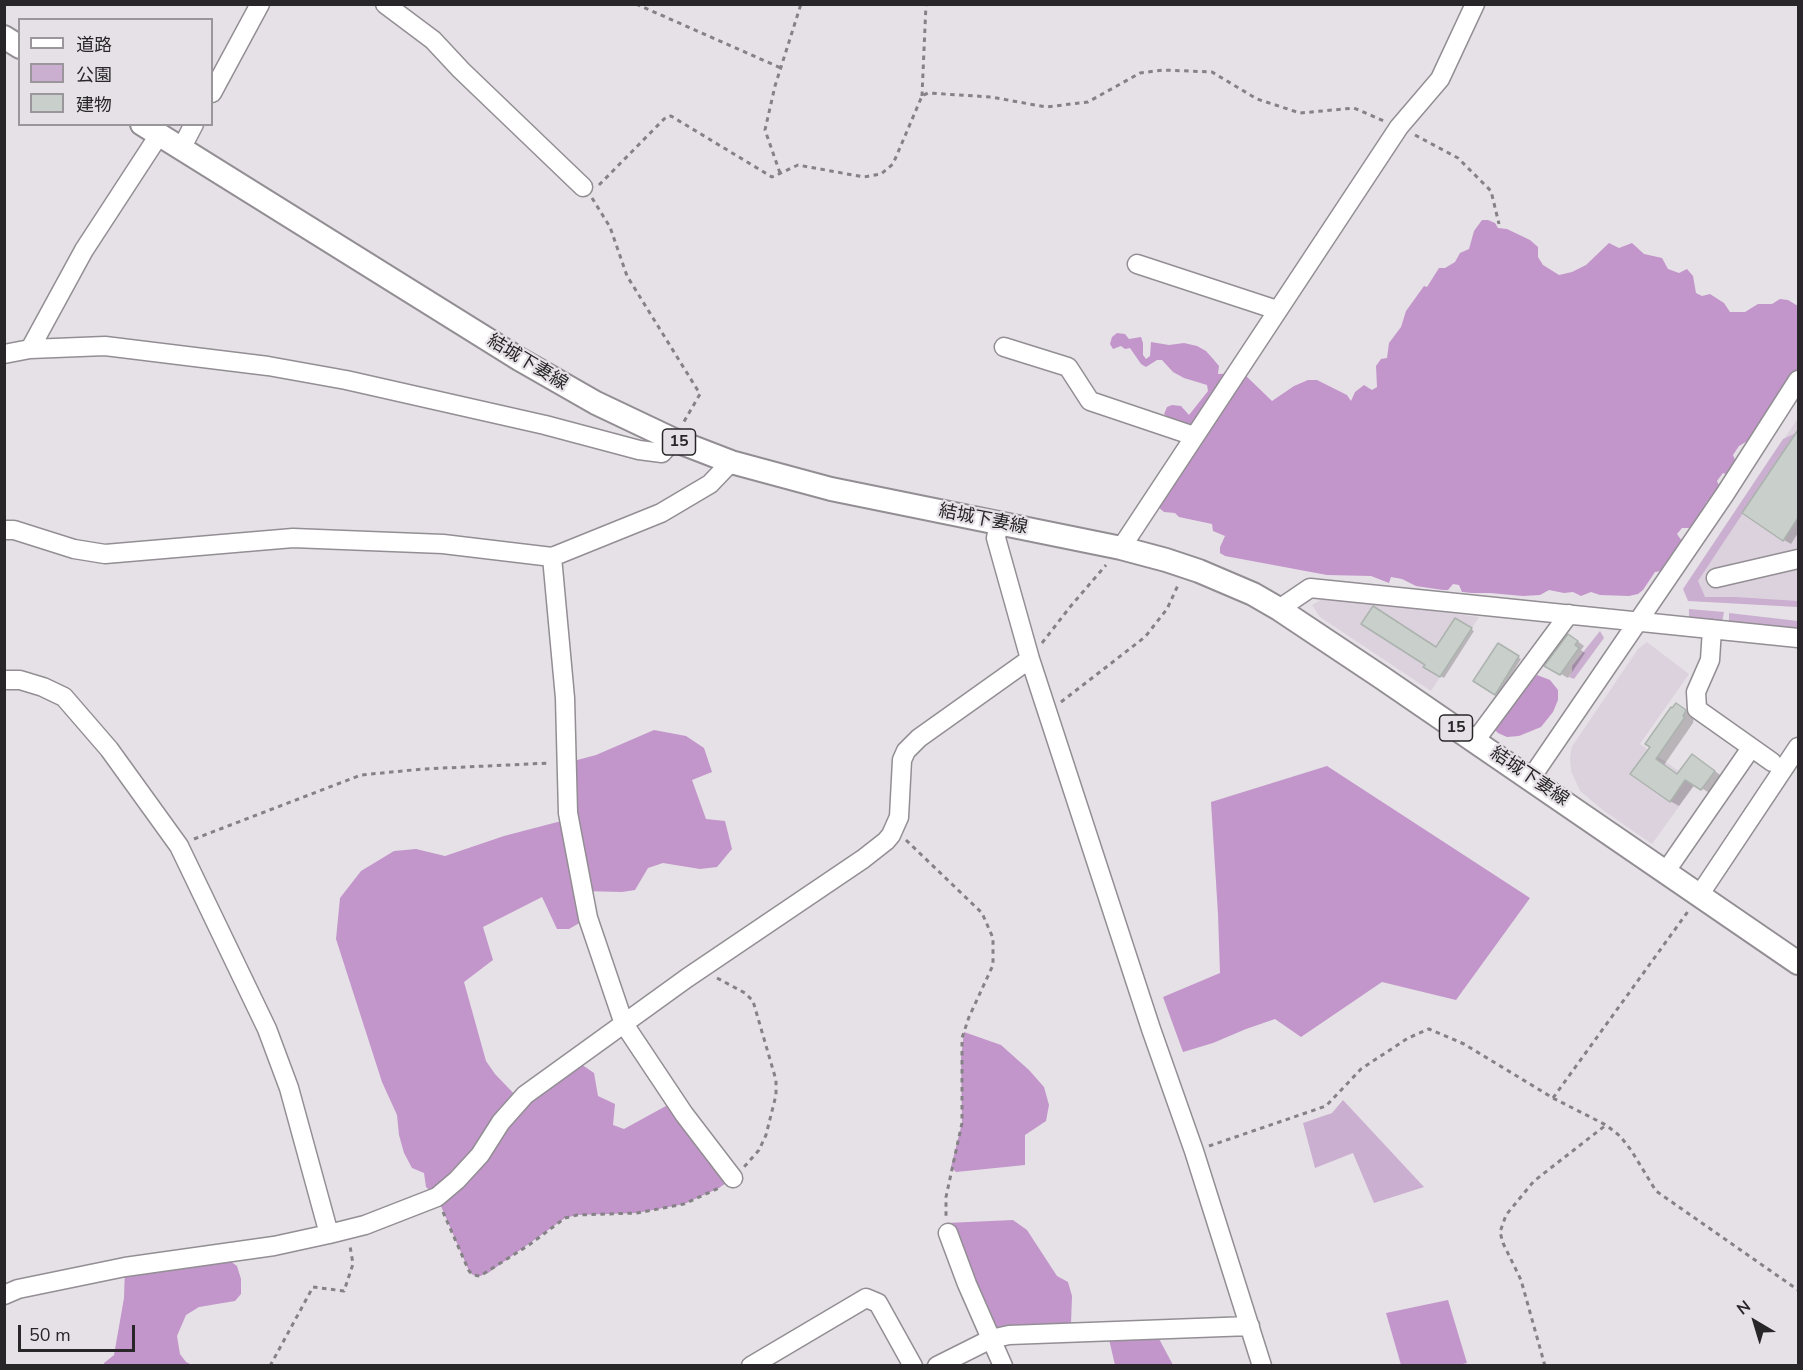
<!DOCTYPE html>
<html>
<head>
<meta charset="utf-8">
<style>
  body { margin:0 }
  #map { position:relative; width:1803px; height:1370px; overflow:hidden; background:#e6e1e7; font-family:"Nunito Sans","Noto Sans JP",sans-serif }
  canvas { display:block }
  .frame { position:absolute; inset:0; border:6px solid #282628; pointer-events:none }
  .legend { position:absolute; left:18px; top:18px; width:195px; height:108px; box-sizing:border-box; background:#e6e1e7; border:2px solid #9a969b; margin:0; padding:8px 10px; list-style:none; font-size:18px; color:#282628 }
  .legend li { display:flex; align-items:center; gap:12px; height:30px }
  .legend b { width:30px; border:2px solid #9a969b }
  .north { position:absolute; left:1725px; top:1292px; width:60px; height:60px; -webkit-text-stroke:4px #e6e1e7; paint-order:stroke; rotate:322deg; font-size:16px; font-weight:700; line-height:24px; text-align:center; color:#282628 }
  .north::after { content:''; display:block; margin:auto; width:21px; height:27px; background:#282628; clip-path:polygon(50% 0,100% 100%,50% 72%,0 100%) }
  .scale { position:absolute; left:18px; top:1325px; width:117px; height:27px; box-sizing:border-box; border:3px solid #282628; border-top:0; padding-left:8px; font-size:18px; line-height:21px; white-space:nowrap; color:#282628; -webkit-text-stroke:4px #e6e1e7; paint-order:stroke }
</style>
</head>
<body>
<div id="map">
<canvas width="1803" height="1370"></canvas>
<div class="frame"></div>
<ul class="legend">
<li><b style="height:8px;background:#fff"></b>道路</li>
<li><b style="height:16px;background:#cbafd0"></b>公園</li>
<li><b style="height:16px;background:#c9d0cb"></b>建物</li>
</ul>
<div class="north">N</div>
<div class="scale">50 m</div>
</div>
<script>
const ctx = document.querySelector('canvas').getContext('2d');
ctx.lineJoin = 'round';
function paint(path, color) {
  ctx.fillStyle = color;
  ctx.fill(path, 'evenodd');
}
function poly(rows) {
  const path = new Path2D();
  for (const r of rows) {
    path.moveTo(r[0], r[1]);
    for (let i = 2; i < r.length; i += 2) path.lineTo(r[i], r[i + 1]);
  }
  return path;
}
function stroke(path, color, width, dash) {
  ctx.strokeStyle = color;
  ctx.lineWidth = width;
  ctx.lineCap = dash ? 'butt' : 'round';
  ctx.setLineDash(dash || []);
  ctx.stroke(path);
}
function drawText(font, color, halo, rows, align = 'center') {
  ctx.font = font + ' "Nunito Sans","Noto Sans JP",sans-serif';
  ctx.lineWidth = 4.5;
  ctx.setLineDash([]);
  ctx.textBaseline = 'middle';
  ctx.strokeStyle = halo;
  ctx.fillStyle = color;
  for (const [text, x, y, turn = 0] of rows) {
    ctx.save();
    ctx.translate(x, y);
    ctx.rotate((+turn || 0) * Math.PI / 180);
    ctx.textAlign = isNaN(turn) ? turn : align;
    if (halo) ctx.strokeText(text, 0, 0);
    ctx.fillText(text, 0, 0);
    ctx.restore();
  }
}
const built = poly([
  [1798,418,1798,607,1702,601,1691,578],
  [1329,595,1410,608,1479,617,1431,691,1320,617,1312,605],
  [1647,642,1689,674,1640,744,1696,783,1652,844,1604,811,1580,791,1571,771,1570,757,1572,746,1577,739,1638,649]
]);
const green = poly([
  [1796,433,1698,581,1705,597,1736,597,1798,601,1798,607,1688,601,1683,589,1783,439],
  [1689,609,1724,612,1722,622,1689,618],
  [1729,613,1798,621,1798,630,1729,623],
  [1600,631,1604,638,1574,679,1569,677,1572,672,1572,666],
  [1343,1100,1424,1187,1374,1203,1353,1153,1315,1168,1303,1123,1332,1113]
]);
const forest = poly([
  [1482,220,1488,220,1495,223,1498,228,1507,229,1530,240,1538,247,1538,257,1543,265,1559,275,1572,272,1586,265,1609,243,1619,248,1632,243,1644,254,1662,258,1668,269,1679,273,1687,269,1693,276,1696,293,1702,296,1710,294,1724,303,1730,312,1745,312,1758,304,1772,304,1780,299,1788,300,1798,306,1798,367,1794,378,1759,434,1739,446,1733,455,1736,462,1728,475,1723,473,1717,481,1721,489,1710,498,1706,503,1705,509,1691,528,1682,528,1677,534,1684,544,1661,571,1655,572,1643,590,1638,594,1629,596,1600,595,1591,592,1581,596,1573,592,1564,593,1549,590,1540,595,1523,596,1490,593,1472,593,1462,592,1459,585,1453,584,1448,590,1443,590,1416,586,1402,579,1391,577,1389,583,1371,576,1327,575,1225,556,1220,553,1220,547,1225,536,1213,531,1212,524,1179,517,1175,513,1164,512,1158,507,1185,443,1170,419,1164,414,1167,407,1172,405,1181,406,1189,415,1208,391,1207,385,1184,378,1173,372,1162,360,1157,360,1146,367,1141,364,1130,348,1125,349,1121,346,1113,349,1110,344,1112,337,1117,333,1125,334,1129,339,1141,337,1143,343,1143,355,1146,359,1150,356,1151,342,1169,345,1184,343,1197,346,1206,351,1214,360,1219,366,1218,374,1243,373,1272,401,1294,386,1308,380,1317,380,1347,395,1351,401,1355,392,1364,385,1372,390,1377,387,1376,366,1381,359,1387,358,1389,343,1401,327,1406,311,1424,286,1427,287,1439,268,1445,268,1455,262,1460,253,1469,249,1474,231],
  [1537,675,1550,680,1558,690,1558,700,1553,712,1541,727,1519,736,1507,737,1498,733,1492,727],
  [654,730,686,736,704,748,712,772,692,780,706,819,725,821,732,849,717,867,700,869,663,863,648,868,635,890,622,892,583,891,588,918,569,929,557,929,542,897,483,927,493,960,464,982,486,1061,495,1074,520,1100,575,1060,594,1073,598,1096,615,1104,613,1125,624,1129,675,1101,733,1178,719,1188,684,1204,637,1213,577,1215,565,1218,488,1273,480,1276,473,1275,469,1271,437,1197,426,1187,424,1173,412,1168,404,1153,399,1135,397,1115,382,1082,336,939,340,898,361,871,394,851,416,849,445,856,504,836,569,819,566,763,596,755],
  [1327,766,1530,898,1456,1000,1382,982,1301,1037,1275,1019,1246,1029,1213,1043,1183,1052,1163,997,1220,973,1218,914,1211,802],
  [964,1032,1001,1045,1029,1070,1044,1087,1049,1105,1046,1121,1025,1135,1025,1165,956,1172,951,1167,962,1123,961,1058],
  [1013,1220,1027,1230,1057,1276,1068,1282,1072,1296,1071,1324,993,1334,948,1233,946,1223],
  [230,1261,237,1266,241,1279,241,1294,235,1301,199,1307,186,1315,177,1336,180,1354,186,1362,192,1365,104,1366,104,1363,114,1355,124,1298,125,1267],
  [1448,1300,1467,1363,1454,1366,1401,1365,1386,1313],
  [1108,1335,1157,1335,1173,1365,1115,1365]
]);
const shadow = poly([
  [1797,435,1798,436,1798,533,1791,544,1784,540],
  [1456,620,1474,631,1444,678,1425,666],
  [1576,640,1584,646,1581,650,1585,653,1568,678,1547,666],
  [1498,645,1521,659,1499,695,1476,681],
  [1685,710,1694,717,1693,723,1664,765,1678,775,1701,761,1723,777,1711,794,1695,784,1679,806,1670,801,1652,746]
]);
const building = poly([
  [1798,430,1798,518,1783,541,1742,513,1798,430],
  [1373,606,1436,647,1455,618,1472,628,1440,677,1423,667,1425,665,1361,624,1373,606],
  [1568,634,1578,641,1575,645,1579,648,1560,675,1544,666,1568,634],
  [1498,643,1519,656,1495,695,1473,681,1498,643],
  [1676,703,1686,710,1683,716,1685,717,1656,759,1677,774,1692,754,1715,771,1701,790,1685,780,1670,802,1630,774,1650,747,1645,744,1671,707,1672,708,1676,703]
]);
const path = poly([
  [636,4,781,68],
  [922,96,926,4],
  [1415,135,1458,158,1491,191,1499,224],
  [780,173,765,130,775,86,801,4],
  [599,185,666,117,671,116,772,177,798,165,864,177,881,174,893,164,922,96,928,93,991,97,1046,107,1088,102,1140,73,1163,70,1212,72,1257,99,1300,113,1354,108,1384,121],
  [592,198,610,227,627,276,700,394,682,425],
  [1042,643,1070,607,1106,565],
  [1061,702,1145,637,1167,609,1179,583],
  [194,839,361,775,423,769,550,763],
  [906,840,982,913,993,938,993,965,969,1017,962,1038,962,1123,946,1197,946,1219],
  [717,978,745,993,753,1001,776,1080,776,1095,766,1135,759,1150,744,1167],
  [1553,1098,1689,910],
  [1209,1146,1326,1106,1361,1069,1408,1038,1429,1029,1464,1044,1553,1098,1606,1125,1620,1136,1631,1150,1656,1191,1798,1290],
  [443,1212,469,1271,473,1275,480,1276,529,1245,565,1218,577,1215,637,1213,684,1204,721,1187],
  [270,1366,313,1287,344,1291,353,1264,350,1246],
  [1545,1366,1521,1280,1503,1243,1500,1232,1506,1215,1534,1181,1606,1125]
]);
const minor = poly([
  [385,4,433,40,461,70,583,187],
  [212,93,260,4],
  [181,149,194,124],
  [1137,264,1277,310],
  [1004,347,1068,367,1090,401,1194,436],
  [30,349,84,250,159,135],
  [4,354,30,349,105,346,268,366,346,380,545,425,639,450,662,453,674,440],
  [999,523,996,538,1030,659,1151,1029,1194,1151,1262,1366],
  [4,530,14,530,74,549,105,554,293,538,443,544,552,557,565,698,568,813,588,918,624,1024,684,1114,733,1178],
  [1121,548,1399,127,1440,79,1475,4],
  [552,557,661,513,710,484,731,462],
  [1716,578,1798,559],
  [1279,609,1310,588,1798,638],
  [1712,629,1710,660,1696,692,1697,709,1772,762],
  [4,680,20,680,43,687,64,697,109,749,179,846,267,1029,289,1088,329,1234],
  [1475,741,1569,614],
  [1531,778,1725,494,1798,380],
  [1666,871,1751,748],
  [1700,894,1798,747],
  [948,1233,967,1284,1003,1366],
  [4,1295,18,1289,125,1267,274,1246,329,1234,365,1225,437,1197,457,1180,480,1155,501,1122,525,1095,687,978,863,859,886,841,891,835,899,817,902,760,906,751,919,738,1030,659],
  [751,1366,866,1298,878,1303,913,1366],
  [937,1366,991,1339,1009,1335,1250,1326]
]);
const major = poly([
  [4,37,20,47],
  [142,124,519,359,596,403,674,440,731,462,831,489,1121,548,1166,560,1199,571,1253,594,1279,609,1381,677,1798,963]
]);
const shields = [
  [679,442,33],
  [1456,728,33]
];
const shieldNames = [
  ["15",679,442],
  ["15",1456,728]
];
const streetNames = [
  ["結城下妻線",527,363,31],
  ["結城下妻線",983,520,11],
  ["結城下妻線",1529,777,34]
];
paint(built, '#dcd2de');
paint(green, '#cbafd0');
paint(forest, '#c296ca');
paint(shadow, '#0003');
paint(building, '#c9d0cb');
stroke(building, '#acb3ae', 1.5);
stroke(minor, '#938e94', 21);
stroke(major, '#938e94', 26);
stroke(path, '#858286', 3, [4.5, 4.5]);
stroke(minor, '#fff', 18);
stroke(major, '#fff', 22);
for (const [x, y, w] of shields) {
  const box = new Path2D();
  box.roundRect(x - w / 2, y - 13, w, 26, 4.5);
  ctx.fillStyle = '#e6e1e7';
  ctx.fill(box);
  stroke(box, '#282628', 1.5);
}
drawText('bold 16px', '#282628', null, shieldNames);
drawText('18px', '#282628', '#e6e1e7', streetNames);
</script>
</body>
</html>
